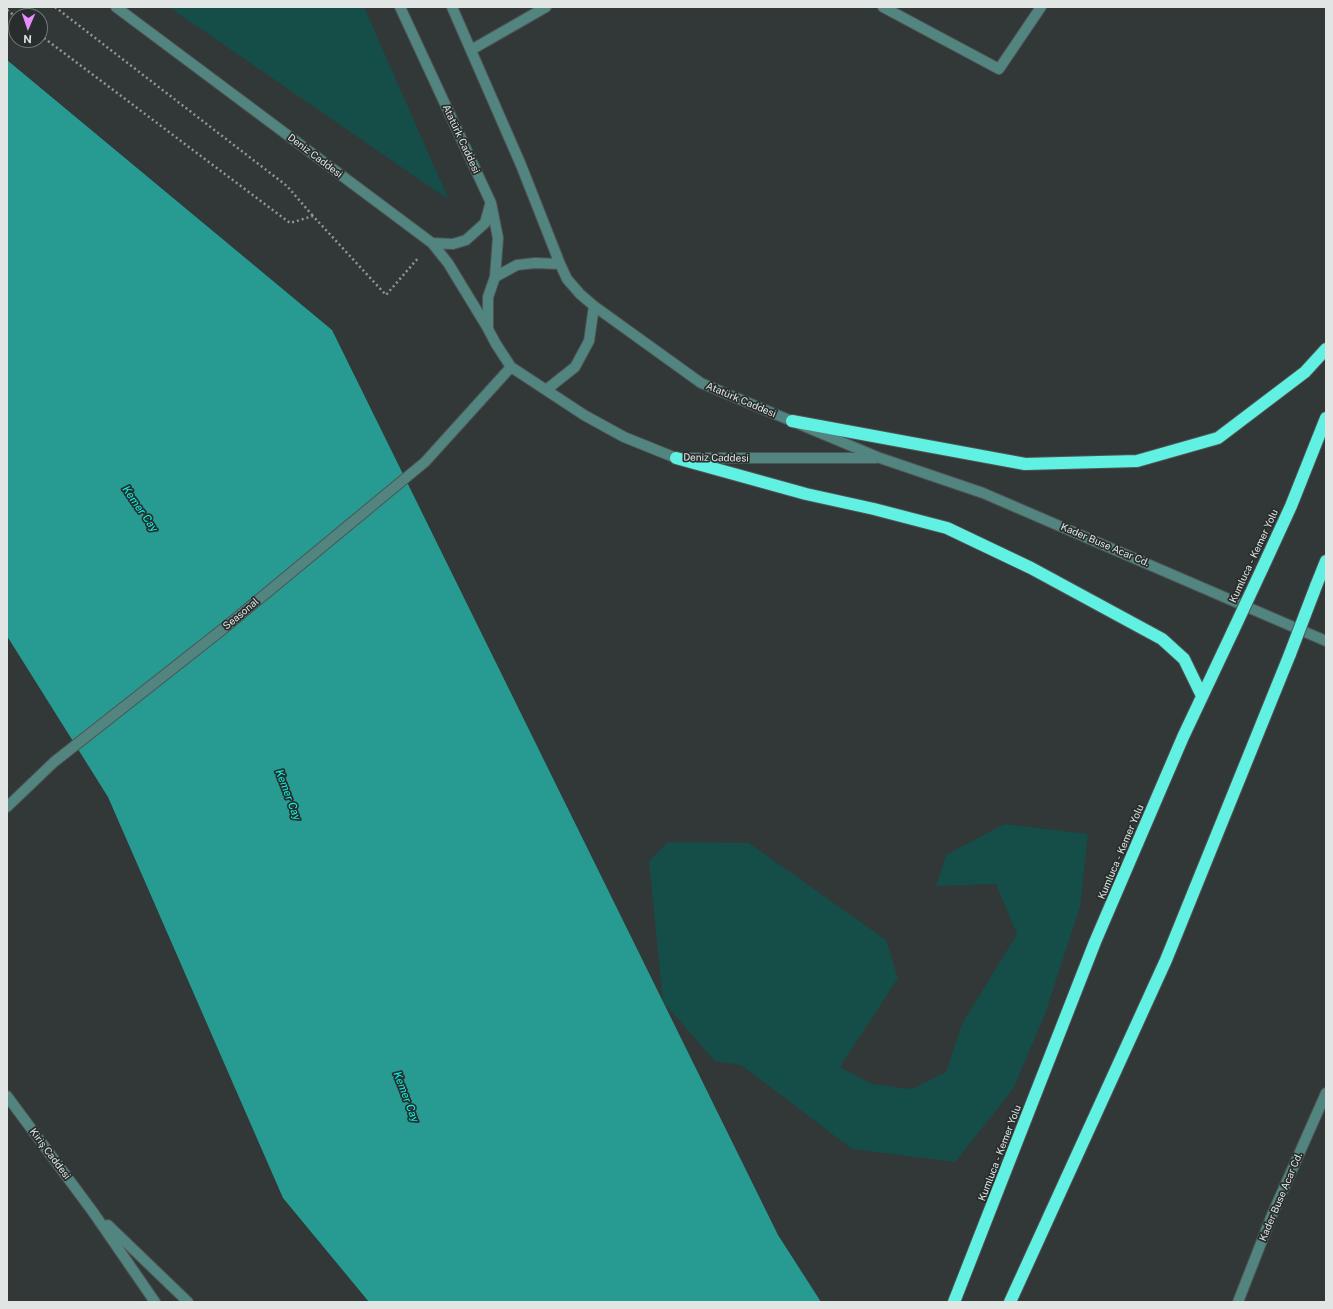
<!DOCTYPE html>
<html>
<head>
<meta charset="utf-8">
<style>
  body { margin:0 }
  #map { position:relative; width:1333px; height:1309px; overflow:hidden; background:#323837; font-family:"Public Sans",sans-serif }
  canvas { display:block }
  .frame { position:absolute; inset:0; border:8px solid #e1e5e4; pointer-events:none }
  .north { position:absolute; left:8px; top:8px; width:40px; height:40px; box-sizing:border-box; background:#282e2d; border:1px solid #727776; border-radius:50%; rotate:182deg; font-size:11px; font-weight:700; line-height:16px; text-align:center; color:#e1e5e4 }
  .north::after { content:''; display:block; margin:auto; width:14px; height:18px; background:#e98dfe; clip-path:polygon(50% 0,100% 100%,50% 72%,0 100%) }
</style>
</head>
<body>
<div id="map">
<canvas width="1333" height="1309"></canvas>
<div class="frame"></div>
<div class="north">N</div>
</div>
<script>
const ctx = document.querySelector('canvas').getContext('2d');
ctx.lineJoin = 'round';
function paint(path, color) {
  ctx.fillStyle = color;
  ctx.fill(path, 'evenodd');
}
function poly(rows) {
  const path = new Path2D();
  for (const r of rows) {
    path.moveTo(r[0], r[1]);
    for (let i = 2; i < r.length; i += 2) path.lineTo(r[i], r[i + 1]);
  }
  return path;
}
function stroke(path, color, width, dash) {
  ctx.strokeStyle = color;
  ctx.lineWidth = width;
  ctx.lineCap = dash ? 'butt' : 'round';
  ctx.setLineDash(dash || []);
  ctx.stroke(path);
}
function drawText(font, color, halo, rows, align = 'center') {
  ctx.font = font + ' "Public Sans",sans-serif';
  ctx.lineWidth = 3.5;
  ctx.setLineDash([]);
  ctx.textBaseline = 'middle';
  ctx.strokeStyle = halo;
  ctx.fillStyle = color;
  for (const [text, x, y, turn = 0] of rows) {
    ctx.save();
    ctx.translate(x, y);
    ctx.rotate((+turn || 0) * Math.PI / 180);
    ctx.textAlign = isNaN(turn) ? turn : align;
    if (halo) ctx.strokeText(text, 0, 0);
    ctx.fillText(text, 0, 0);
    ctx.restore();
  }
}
const green = poly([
  [169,7,364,7,449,200],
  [1004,824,1088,834,1080,907,1045,1014,1013,1089,955,1162,852,1149,741,1065,715,1061,663,1002,649,861,668,842,749,843,886,940,898,978,840,1067,872,1084,912,1089,946,1072,962,1024,1017,934,996,884,936,886,946,855]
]);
const water = poly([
  [7,60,332,330,778,1235,821,1302,369,1302,283,1198,108,797,7,636]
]);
const path = poly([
  [55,7,287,186,313,216],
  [7,10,16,17],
  [40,35,290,223,313,216,386,295,419,257]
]);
const minor = poly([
  [116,7,432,243,448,263,487,327],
  [400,7,491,203,498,238,495,277,488,297,488,329,496,344,511,367,546,390,575,367,589,341,594,306,580,294,567,279,560,264,535,263,517,265,495,277],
  [452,7,521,165,560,264],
  [883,7,999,69,1041,7],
  [471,50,546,7],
  [432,243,453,244,466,240,485,223,490,205],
  [594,306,701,383,880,458,983,493,1326,641],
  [546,390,584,415,624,437,676,458,876,458],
  [7,807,54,762,223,629,425,462,511,367],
  [7,1096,93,1212,155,1302],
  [108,1225,188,1302],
  [1238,1302,1272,1215,1326,1093]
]);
const highway = poly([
  [792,421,1025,464,1137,461,1218,438,1305,372,1326,349],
  [676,458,806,494,874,509,947,528,1031,568,1162,639,1184,659,1202,696],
  [1262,569,1291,506,1326,418],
  [1316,586,1326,561],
  [954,1302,1095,942,1183,737,1233,631],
  [1010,1302,1166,960,1290,654]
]);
const highwayBridge = poly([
  [1233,631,1262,569],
  [1290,654,1316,586]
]);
const streetNames = [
  ["Atatürk Caddesi",461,139,65],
  ["Deniz Caddesi",315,156,37],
  ["Atatürk Caddesi",741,400,23],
  ["Deniz Caddesi",716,458,1],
  ["Kader Buse Acar Cd.",1105,545,23],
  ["Kumluca - Kemer Yolu",1254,556,-65],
  ["Seasonal",241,614,-40],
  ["Kumluca - Kemer Yolu",1121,852,-67],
  ["Kumluca - Kemer Yolu",1000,1153,-69],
  ["Kiriş Caddesi",50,1154,53],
  ["Kader Buse Acar Cd.",1281,1197,-67]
];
const waterNames = [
  ["Kemer Cay",140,509,55],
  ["Kemer Cay",288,795,69],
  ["Kemer Cay",406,1097,69]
];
paint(green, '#154d48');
paint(water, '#279b91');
stroke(minor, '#4e5453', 12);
stroke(highway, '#4e5453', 14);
stroke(path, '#929796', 2.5, [2, 3]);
stroke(minor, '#52857f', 10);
stroke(highway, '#61f1e2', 12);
stroke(highwayBridge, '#4e5453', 14, []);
stroke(highwayBridge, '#61f1e2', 12);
drawText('10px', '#e1e5e4', '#282e2d', streetNames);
drawText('italic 11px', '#04fae9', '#282e2d', waterNames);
</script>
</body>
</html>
